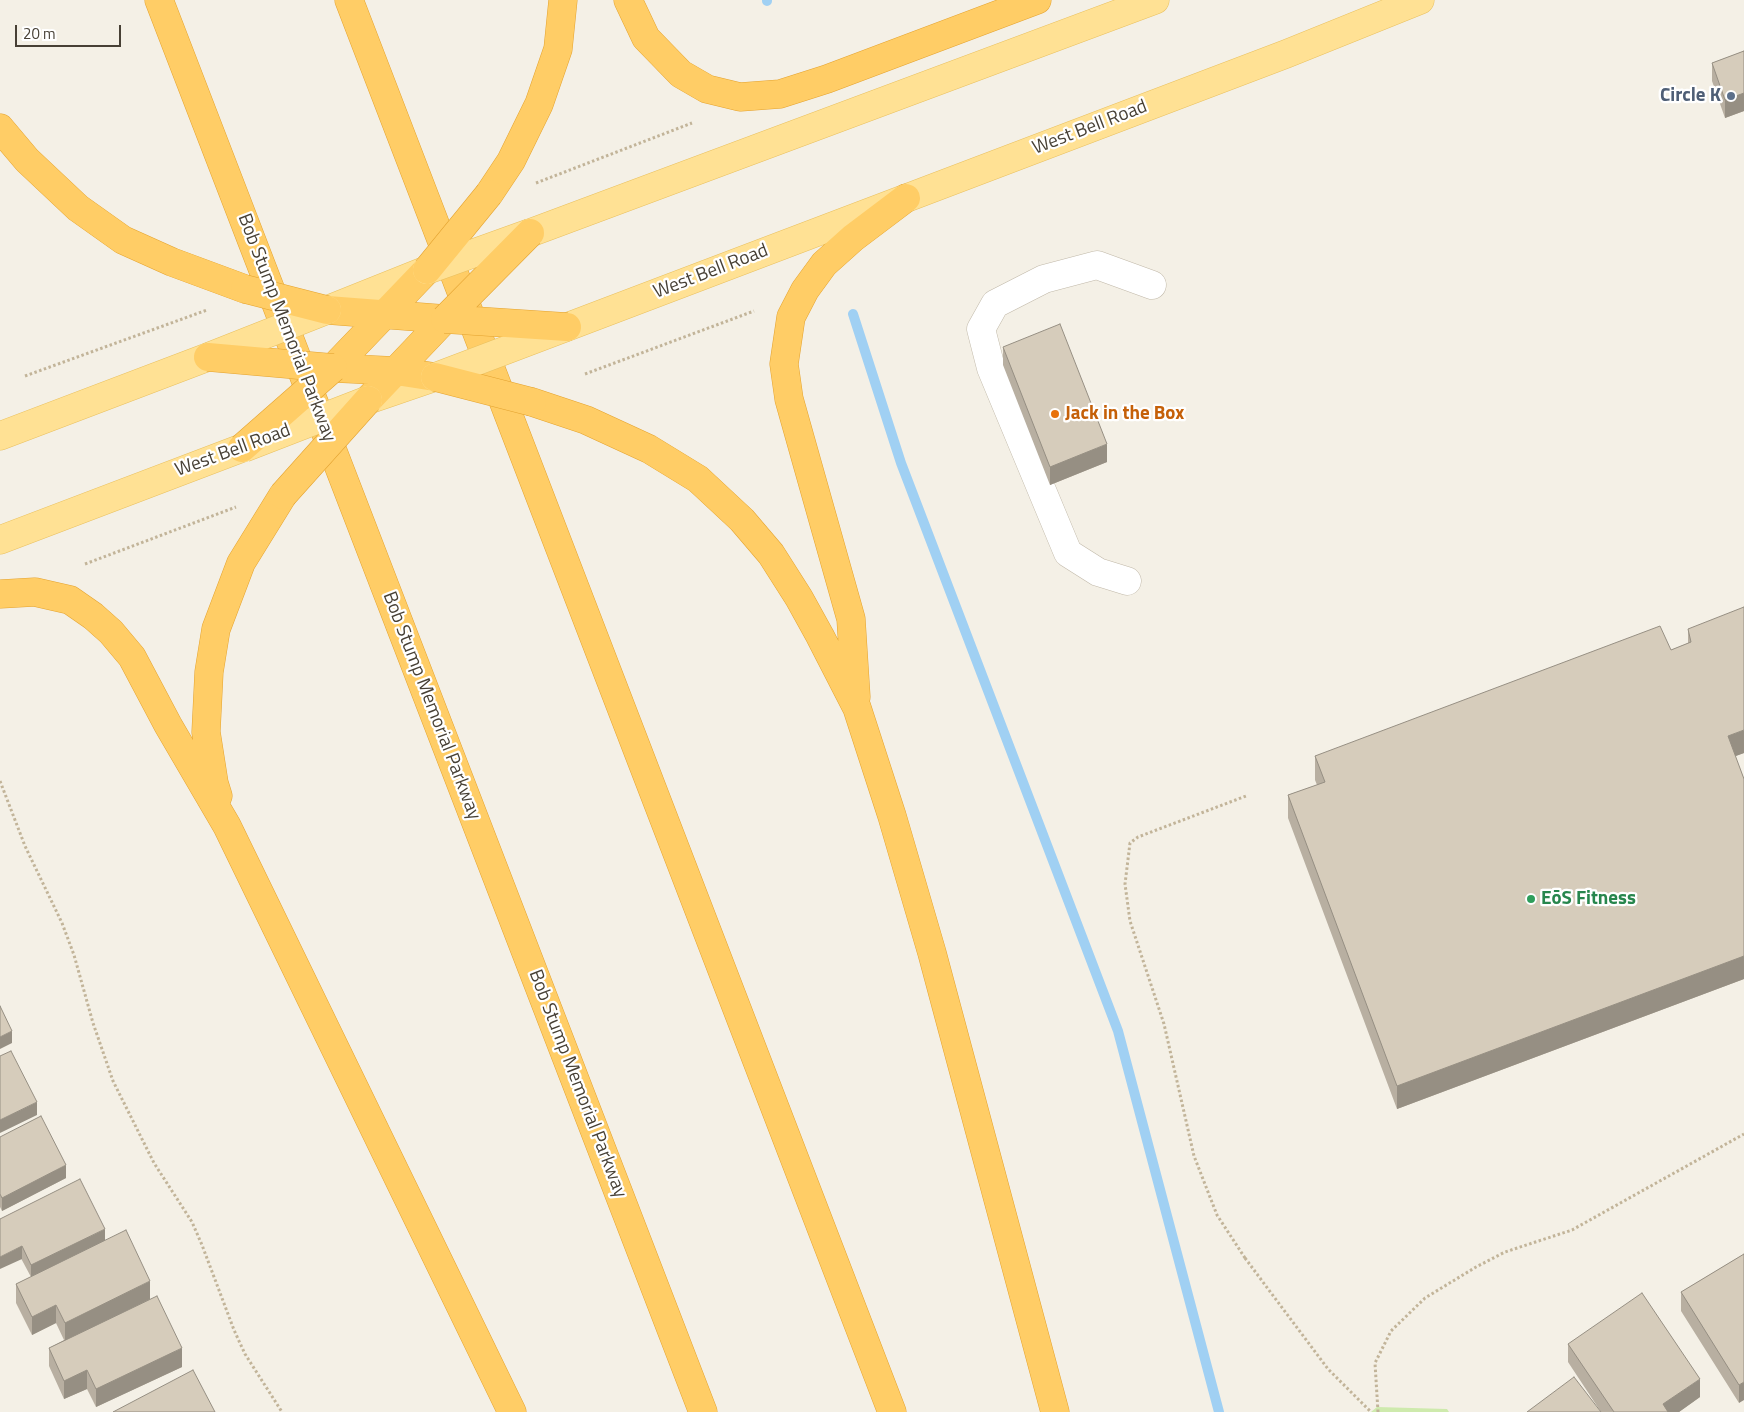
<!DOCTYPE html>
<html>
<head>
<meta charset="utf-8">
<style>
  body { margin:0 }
  #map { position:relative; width:1744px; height:1412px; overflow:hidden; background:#f4f0e6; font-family:"Titillium Web",sans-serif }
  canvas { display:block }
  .scale { position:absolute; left:15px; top:25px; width:106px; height:22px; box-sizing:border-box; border:2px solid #474035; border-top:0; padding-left:6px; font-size:15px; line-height:18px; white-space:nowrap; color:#474035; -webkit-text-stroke:4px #fff; paint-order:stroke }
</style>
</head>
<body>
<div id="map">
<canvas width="1744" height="1412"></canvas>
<div class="scale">20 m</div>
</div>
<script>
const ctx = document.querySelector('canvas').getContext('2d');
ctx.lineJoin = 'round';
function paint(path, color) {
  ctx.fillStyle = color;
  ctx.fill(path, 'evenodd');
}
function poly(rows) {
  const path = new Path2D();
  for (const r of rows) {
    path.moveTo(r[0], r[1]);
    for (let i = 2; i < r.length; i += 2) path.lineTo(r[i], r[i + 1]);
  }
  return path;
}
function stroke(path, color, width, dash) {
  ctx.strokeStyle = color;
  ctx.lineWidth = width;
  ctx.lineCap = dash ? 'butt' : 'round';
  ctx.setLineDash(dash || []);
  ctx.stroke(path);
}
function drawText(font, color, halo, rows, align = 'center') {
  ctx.font = font + ' "Titillium Web",sans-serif';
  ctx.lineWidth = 4.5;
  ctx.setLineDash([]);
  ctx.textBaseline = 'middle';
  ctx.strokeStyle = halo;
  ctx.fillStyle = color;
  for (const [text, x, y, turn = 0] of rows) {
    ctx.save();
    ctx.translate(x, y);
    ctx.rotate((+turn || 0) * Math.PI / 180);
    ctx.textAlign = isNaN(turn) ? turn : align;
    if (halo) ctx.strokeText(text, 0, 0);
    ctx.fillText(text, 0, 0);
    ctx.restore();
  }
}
const green = poly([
  [1377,1407,1447,1409,1449,1412,1371,1412]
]);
const stream = poly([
  [767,0,767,1],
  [853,314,901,463,1118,1031,1219,1412]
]);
const path = poly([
  [536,183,692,123],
  [585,374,754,311],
  [25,376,207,310],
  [85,564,236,507],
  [0,781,25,846,62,923,74,955,93,1023,113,1081,154,1163,192,1222,202,1245,234,1330,245,1354,282,1412],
  [1245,1258,1217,1215,1194,1156,1164,1024,1130,921,1125,884,1130,843,1138,837,1246,796],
  [1245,1258,1328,1369,1371,1412],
  [1378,1412,1375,1363,1391,1331,1425,1298,1476,1267,1505,1252,1572,1230,1744,1134]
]);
const minor = poly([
  [1127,581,1098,572,1068,553,991,368,981,329,995,304,1044,279,1097,265,1152,285]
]);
const major = poly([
  [530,233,1155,0],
  [327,310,427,270],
  [567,327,1286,54,1420,0],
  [368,400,435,377],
  [0,436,208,357],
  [0,540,242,448]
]);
const highway = poly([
  [159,0,703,1412],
  [349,0,892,1412],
  [628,0,646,38,681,74,707,89,740,97,780,94,827,79,1037,0],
  [0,128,27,160,78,208,123,240,172,262,245,289],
  [489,194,511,161,539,104,558,49,563,0],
  [327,310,445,319],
  [333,368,427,270],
  [333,368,396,371,435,377],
  [368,400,445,319],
  [532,402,586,420,649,449,698,479,742,520,771,554,799,598,820,636,857,708,892,816,932,953,1055,1412],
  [0,594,35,592,70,600,93,616,111,632,132,657,168,725,227,826,512,1412],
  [856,697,851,619,789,399,784,364,791,317,805,290,824,264,853,238,906,198],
  [218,796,214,783,206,732,209,672,216,629,241,563,283,495]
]);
const majorBridge = poly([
  [427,270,530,233],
  [208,357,327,310],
  [435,377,567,327],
  [244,448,368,400]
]);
const highwayBridge = poly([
  [427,270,489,194],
  [245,289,327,310],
  [445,319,567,327],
  [445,319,530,233],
  [208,357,333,368],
  [435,377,532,402],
  [242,448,333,368],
  [283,495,368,400]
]);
const wall = poly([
  [1744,51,1744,111,1725,118,1712,81,1712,63],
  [1003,347,1107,462,1050,485,1003,365],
  [1688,629,1744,753,1735,756,1744,779,1744,979,1397,1109,1288,818,1288,795,1317,785,1315,780,1315,756,1671,650,1688,643],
  [0,1137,66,1178,2,1211,0,1207],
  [0,1219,105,1240,150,1299,182,1367,96,1407,87,1389,64,1399,49,1366,49,1348,64,1340,56,1323,32,1335,16,1303,16,1284,31,1277],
  [1744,1254,1739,1403,1681,1311,1681,1292],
  [1568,1344,1700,1397,1679,1412,1601,1412,1568,1362]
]);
const shadedWall = poly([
  [1744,93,1744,111,1725,118,1725,100],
  [1107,444,1107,462,1050,485,1050,467],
  [1744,730,1744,753,1728,759,1728,736],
  [1744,956,1744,979,1397,1109,1397,1086],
  [12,1031,12,1043,0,1049,0,1037],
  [37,1102,37,1115,0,1133,0,1120],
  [66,1165,66,1178,2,1211,2,1198],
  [105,1229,105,1241,31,1278,31,1265],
  [22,1246,22,1259,0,1269,0,1257],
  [150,1281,150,1299,65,1342,65,1323],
  [56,1305,56,1323,32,1335,32,1317],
  [182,1348,182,1367,96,1407,96,1389],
  [87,1370,87,1389,64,1399,64,1381],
  [1700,1379,1700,1397,1679,1412,1663,1412,1663,1404],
  [1744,1382,1744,1400,1739,1403,1739,1385]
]);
const building = poly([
  [1744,51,1744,93,1725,100,1712,63,1744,51],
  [1060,324,1107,444,1050,467,1003,347,1060,324],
  [1744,607,1744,730,1728,736,1744,779,1744,956,1397,1086,1288,795,1325,782,1315,756,1660,626,1671,650,1691,642,1688,629,1744,607],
  [0,1006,12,1031,0,1037,0,1006],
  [11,1051,37,1102,0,1120,0,1056,11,1051],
  [41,1116,66,1165,2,1198,0,1194,0,1137,41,1116],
  [80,1179,105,1229,31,1265,22,1246,0,1257,0,1219,80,1179],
  [126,1230,150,1281,65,1323,56,1305,32,1317,16,1284,126,1230],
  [1744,1254,1744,1382,1739,1385,1681,1292,1744,1254],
  [1642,1293,1700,1379,1663,1404,1668,1412,1614,1412,1568,1344,1642,1293],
  [157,1296,182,1348,96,1389,87,1370,64,1381,49,1348,157,1296],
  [193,1370,215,1412,113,1412,193,1370],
  [1574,1377,1601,1412,1527,1412,1574,1377]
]);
const markers = [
  [1731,96,5,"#5c6f8a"],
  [1055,414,5,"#e8710a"],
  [1531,899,5,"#2e9e5b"]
];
const serviceNames = [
  ["Circle K",1721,96]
];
const streetNames = [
  ["West Bell Road",1090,128,-21],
  ["West Bell Road",711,272,-21],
  ["Bob Stump Memorial Parkway",286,328,69],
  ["West Bell Road",233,451,-20],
  ["Bob Stump Memorial Parkway",431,706,69],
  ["Bob Stump Memorial Parkway",577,1084,69]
];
const foodNames = [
  ["Jack in the Box",1065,414]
];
const leisureNames = [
  ["EōS Fitness",1541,899]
];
paint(green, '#ceeaad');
stroke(stream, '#a0d0f3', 10);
stroke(minor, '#c0b8a8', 29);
stroke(major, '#e9c05f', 29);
stroke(highway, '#e4a330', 29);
stroke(path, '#c2b499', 3, [2.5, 2.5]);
stroke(minor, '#fff', 28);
stroke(major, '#ffe194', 28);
stroke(highway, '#ffcd66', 28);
stroke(majorBridge, '#e9c05f', 29, []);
stroke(highwayBridge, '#e4a330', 29, []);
stroke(majorBridge, '#ffe194', 28);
stroke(highwayBridge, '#ffcd66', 28);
paint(wall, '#b8afa1');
paint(shadedWall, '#968f83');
paint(building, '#d6ccbb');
stroke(building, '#968f83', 1);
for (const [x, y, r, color] of markers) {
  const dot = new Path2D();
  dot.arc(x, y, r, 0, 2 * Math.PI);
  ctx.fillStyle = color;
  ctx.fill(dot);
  stroke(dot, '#fff', 2);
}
drawText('bold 19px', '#4e5e75', '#fff', serviceNames, 'right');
drawText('19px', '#474035', '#fff', streetNames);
drawText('bold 19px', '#c56008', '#fff', foodNames, 'left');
drawText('bold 19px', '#27864d', '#fff', leisureNames, 'left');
</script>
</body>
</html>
